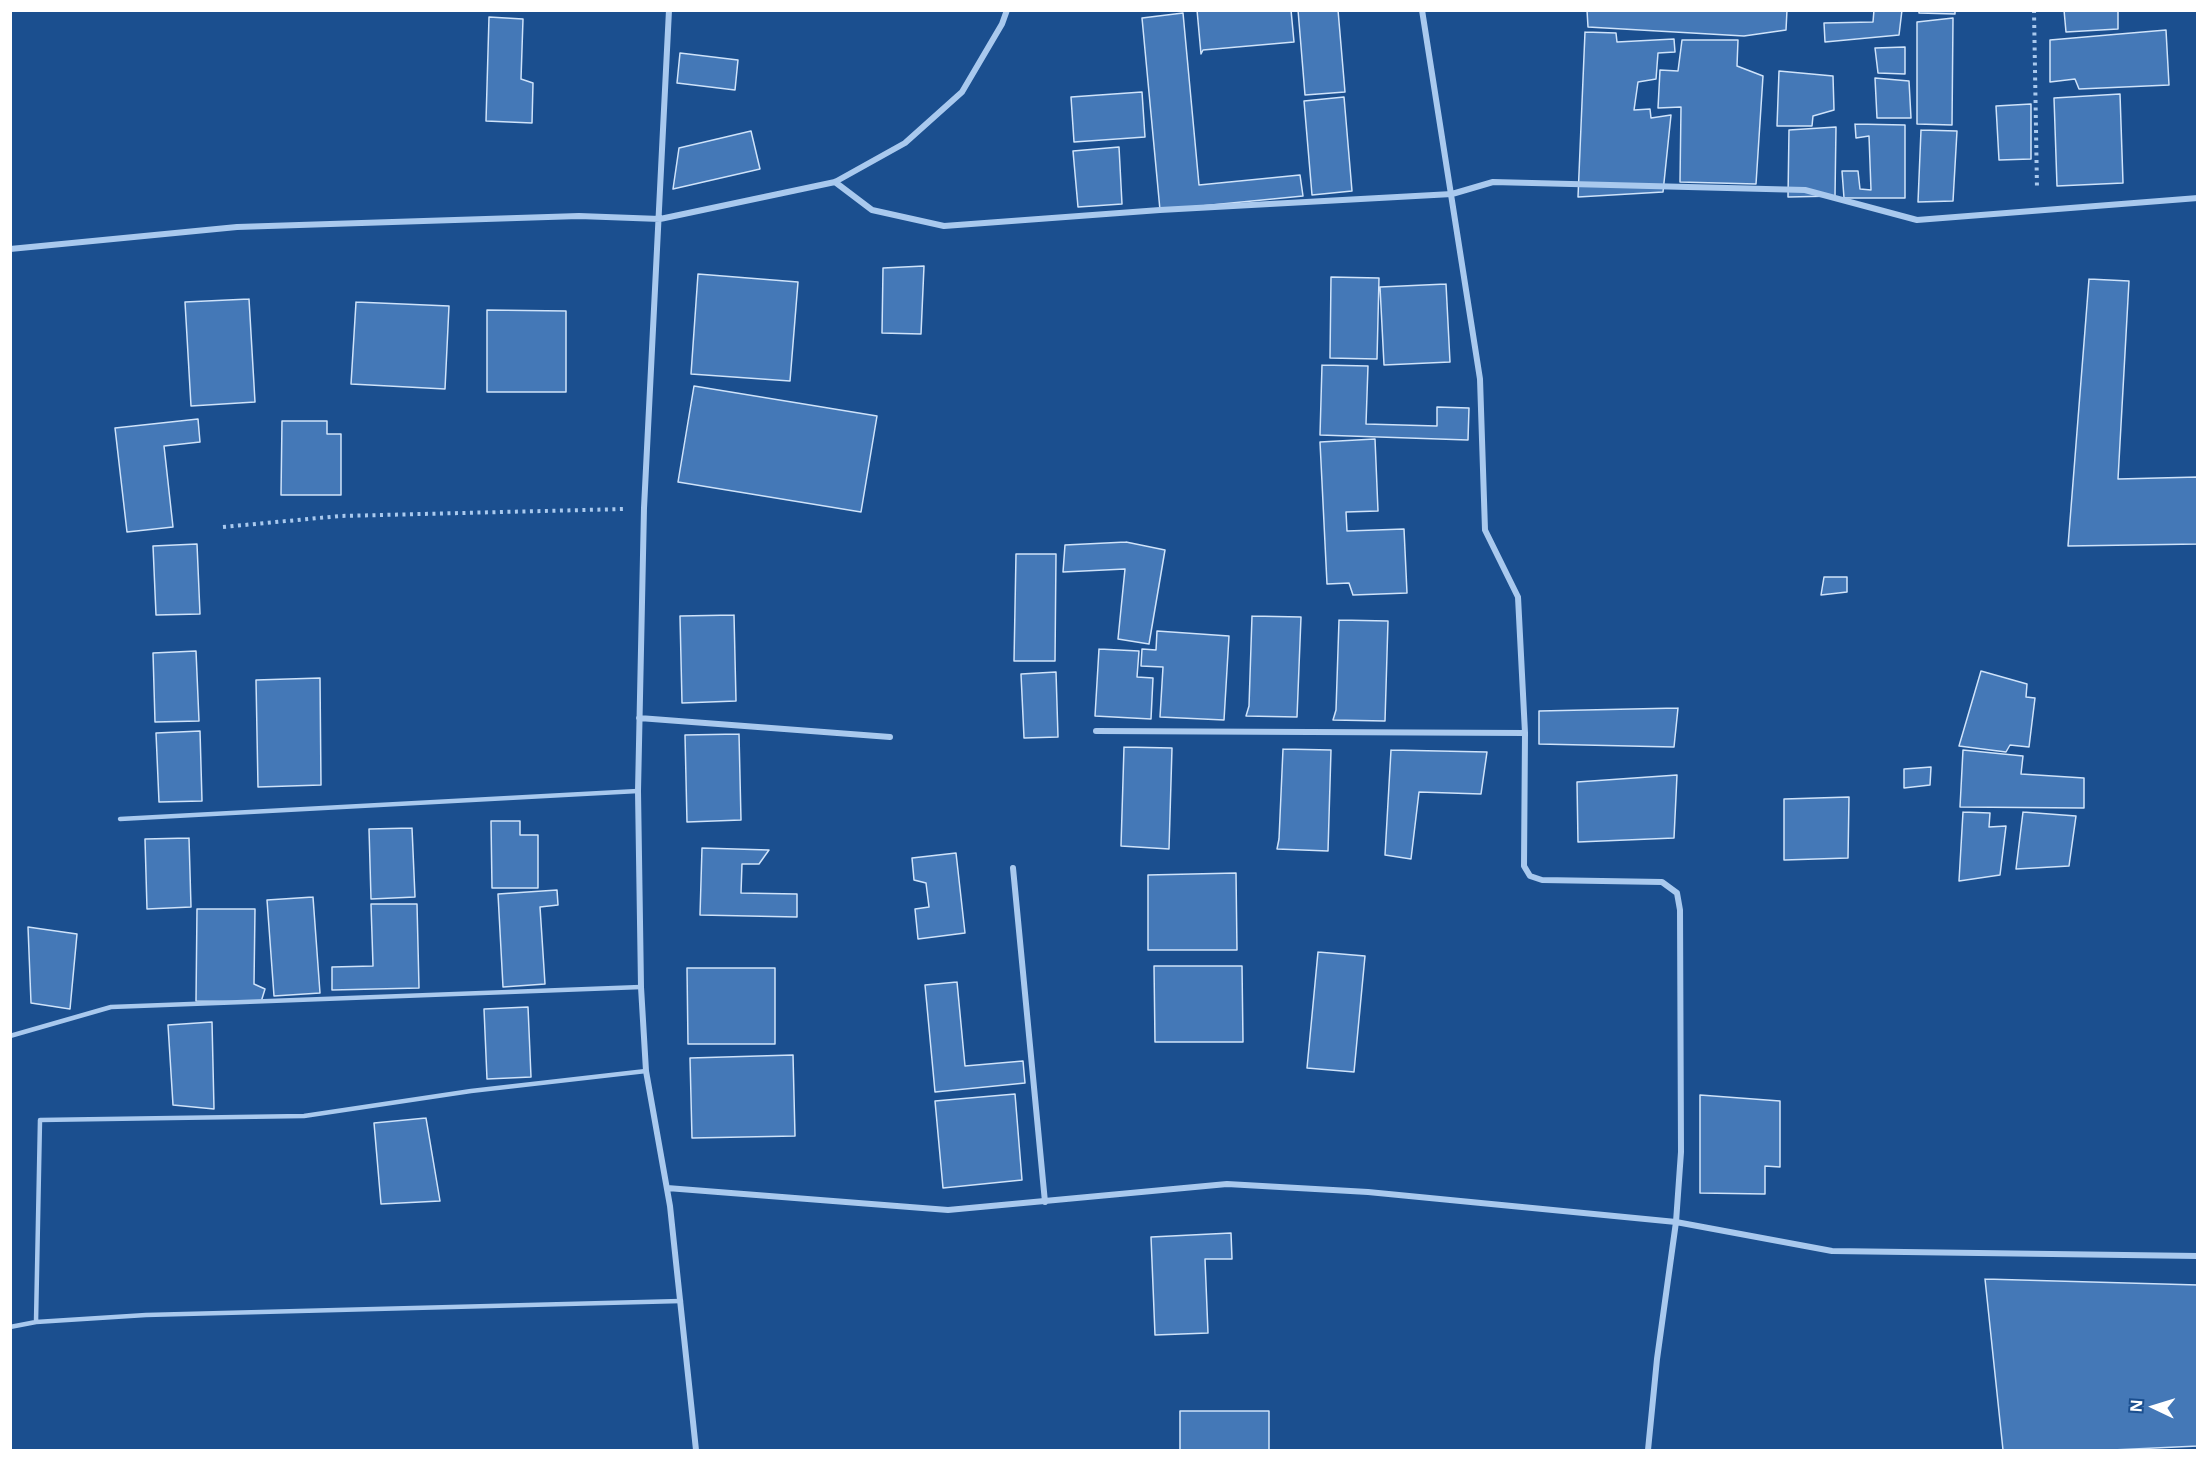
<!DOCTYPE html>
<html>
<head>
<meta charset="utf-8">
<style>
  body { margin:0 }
  #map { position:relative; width:2208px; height:1461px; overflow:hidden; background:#1b4f8f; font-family:"Noto Sans",sans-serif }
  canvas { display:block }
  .frame { position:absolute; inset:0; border:12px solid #fff; pointer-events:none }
  .north { position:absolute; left:2124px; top:1377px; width:60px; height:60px; -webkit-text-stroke:4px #1b4f8f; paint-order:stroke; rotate:274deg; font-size:16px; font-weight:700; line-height:24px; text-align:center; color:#fff }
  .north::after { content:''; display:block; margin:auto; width:21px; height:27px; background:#fff; clip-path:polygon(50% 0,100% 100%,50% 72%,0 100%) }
</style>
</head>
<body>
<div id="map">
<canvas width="2208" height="1461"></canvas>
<div class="frame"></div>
<div class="north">N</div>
</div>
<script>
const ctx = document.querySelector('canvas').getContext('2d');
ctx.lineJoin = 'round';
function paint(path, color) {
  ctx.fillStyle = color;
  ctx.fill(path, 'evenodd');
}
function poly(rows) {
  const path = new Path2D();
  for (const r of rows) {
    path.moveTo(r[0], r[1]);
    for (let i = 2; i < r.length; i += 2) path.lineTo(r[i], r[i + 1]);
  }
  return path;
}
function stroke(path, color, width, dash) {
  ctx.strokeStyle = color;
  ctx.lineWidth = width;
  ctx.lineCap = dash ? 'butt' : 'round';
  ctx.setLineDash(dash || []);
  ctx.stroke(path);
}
const building = poly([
  [1197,10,1291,10,1294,42,1203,50,1201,54,1197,10],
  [1298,10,1338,10,1345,92,1305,95,1298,10],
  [1587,10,1787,10,1786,30,1744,36,1588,27,1587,10],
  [1874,10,1902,10,1899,35,1825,42,1824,23,1873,22,1874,10],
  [1919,10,1955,10,1955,14,1919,13,1919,10],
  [2064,10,2118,10,2118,29,2066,32,2064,10],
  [1183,13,1199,185,1300,175,1303,196,1160,210,1142,18,1183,13],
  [489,17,523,19,521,79,533,83,532,123,486,121,489,17],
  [1953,18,1952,125,1917,124,1917,22,1953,18],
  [2166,30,2169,85,2079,89,2075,79,2050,82,2050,40,2166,30],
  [1585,32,1616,33,1617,42,1674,39,1675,52,1658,53,1656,79,1638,82,1634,110,1650,109,1651,118,1671,115,1663,192,1578,197,1585,32],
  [1682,40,1738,40,1737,66,1763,76,1756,184,1680,182,1681,107,1658,108,1660,70,1678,71,1682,40],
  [1905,47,1905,74,1878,73,1875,48,1905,47],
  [680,53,738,60,735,90,677,83,680,53],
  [1779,71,1833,76,1834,110,1813,116,1812,126,1777,126,1779,71],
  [1875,78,1909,81,1911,118,1877,118,1875,78],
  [1142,92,1145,137,1074,142,1071,97,1142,92],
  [2120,94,2123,183,2057,186,2054,98,2120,94],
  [1344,97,1352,191,1312,195,1304,101,1344,97],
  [2031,104,2031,159,1999,160,1996,106,2031,104],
  [1855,124,1905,125,1905,198,1844,198,1842,171,1858,171,1860,189,1871,190,1869,136,1856,138,1855,124],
  [1836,127,1835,196,1788,197,1789,130,1836,127],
  [1921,130,1957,131,1953,201,1918,202,1921,130],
  [751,131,760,169,673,189,679,148,751,131],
  [1119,147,1122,204,1078,207,1073,151,1119,147],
  [924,266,921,334,882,333,883,268,924,266],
  [698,274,798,282,790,381,691,374,698,274],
  [1331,277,1379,278,1377,359,1330,358,1331,277],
  [2089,279,2129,281,2118,479,2198,477,2198,544,2068,546,2089,279],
  [1446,284,1450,362,1384,365,1380,287,1446,284],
  [249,299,255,402,191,406,185,302,249,299],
  [356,302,449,306,445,389,351,384,356,302],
  [487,310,566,311,566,392,487,392,487,310],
  [1322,365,1368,366,1366,424,1437,426,1437,407,1469,408,1468,440,1320,435,1322,365],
  [694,386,877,416,861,512,678,482,694,386],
  [198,419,200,442,164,446,173,527,127,532,115,428,198,419],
  [282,421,327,421,327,434,341,434,341,495,281,495,282,421],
  [1375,439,1378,511,1346,512,1347,531,1404,529,1407,593,1353,595,1349,583,1327,584,1320,442,1375,439],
  [1126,542,1165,550,1149,644,1118,639,1125,569,1063,572,1065,545,1126,542],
  [197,544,200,614,156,615,153,546,197,544],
  [1016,554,1056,554,1055,661,1014,661,1016,554],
  [1824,577,1847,577,1847,592,1821,595,1824,577],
  [734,615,736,701,682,703,680,616,734,615],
  [1252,616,1301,617,1297,717,1246,716,1249,706,1252,616],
  [1339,620,1388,621,1385,721,1333,720,1336,710,1339,620],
  [1157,631,1229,636,1224,720,1160,717,1163,667,1141,666,1142,649,1156,650,1157,631],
  [1099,649,1139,651,1137,677,1153,678,1151,719,1095,716,1099,649],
  [196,651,199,721,155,722,153,653,196,651],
  [1981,671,2027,684,2026,697,2035,698,2029,747,2010,745,2006,752,1959,746,1981,671],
  [1056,672,1058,737,1024,738,1021,674,1056,672],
  [320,678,321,785,258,787,256,680,320,678],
  [1678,708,1674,747,1539,744,1539,711,1678,708],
  [200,731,202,801,159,802,156,733,200,731],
  [739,734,741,820,687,822,685,735,739,734],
  [1124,747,1172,748,1169,849,1121,846,1124,747],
  [1283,749,1331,750,1328,851,1277,849,1279,839,1283,749],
  [1391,750,1487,752,1481,794,1419,792,1411,859,1385,855,1391,750],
  [1963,750,2023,756,2021,774,2084,778,2084,808,1960,807,1963,750],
  [1931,767,1930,785,1904,788,1904,769,1931,767],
  [1677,775,1674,838,1578,842,1577,782,1677,775],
  [1849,797,1848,858,1784,860,1784,799,1849,797],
  [1963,812,1990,813,1989,827,2006,826,2000,875,1959,881,1963,812],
  [2023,812,2076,816,2069,866,2016,869,2023,812],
  [491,821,520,821,520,835,538,835,538,888,492,888,491,821],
  [412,828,415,897,371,899,369,829,412,828],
  [189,838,191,907,147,909,145,839,189,838],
  [702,848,769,850,759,864,742,864,741,893,797,894,797,917,700,915,702,848],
  [956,853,965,933,918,939,915,909,929,907,926,883,914,880,912,858,956,853],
  [1236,873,1237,950,1148,950,1148,875,1236,873],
  [557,890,558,905,540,907,545,984,503,987,498,894,557,890],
  [313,897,320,993,274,996,267,900,313,897],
  [371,904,417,904,419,988,332,990,332,967,373,966,371,904],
  [197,909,255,909,254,984,265,989,261,1002,196,1001,197,909],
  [28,927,77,934,70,1009,31,1003,28,927],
  [1318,952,1365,956,1354,1072,1307,1068,1318,952],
  [1154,966,1242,966,1243,1042,1155,1042,1154,966],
  [687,968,775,968,775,1044,688,1044,687,968],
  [957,982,965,1066,1023,1061,1025,1083,935,1092,925,985,957,982],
  [528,1007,531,1077,487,1079,484,1009,528,1007],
  [212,1022,214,1109,173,1105,168,1025,212,1022],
  [793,1055,795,1136,692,1138,690,1058,793,1055],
  [1015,1094,1022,1180,943,1188,935,1101,1015,1094],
  [1700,1095,1780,1101,1780,1167,1765,1166,1765,1194,1700,1193,1700,1095],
  [426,1118,440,1201,381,1204,374,1123,426,1118],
  [1231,1233,1232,1259,1205,1259,1208,1333,1155,1335,1151,1237,1231,1233],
  [1985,1279,2198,1285,2198,1446,2112,1450,2003,1450,1985,1279],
  [1180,1411,1269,1411,1269,1450,1180,1450,1180,1411]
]);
const path = poly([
  [2034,10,2037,189],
  [223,527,340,516,624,509]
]);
const service = poly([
  [120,819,638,791],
  [10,1036,111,1007,641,987],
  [36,1322,40,1120,304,1116,471,1091,646,1071],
  [10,1327,36,1322,146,1315,681,1301]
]);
const minor = poly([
  [669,10,644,508,638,791,641,987,646,1071,670,1206,696,1450],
  [1422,10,1480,379,1485,530,1518,597,1525,733,1524,866,1530,876,1542,880,1662,882,1677,893,1680,910,1681,1152,1676,1222,1657,1359,1648,1450],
  [835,182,872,210,944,226,1160,210,1452,194,1493,182,1805,190,1917,220,2198,198],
  [10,249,237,227,579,216,660,219,835,182,905,143,962,92,1002,24,1007,10],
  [639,718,890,737],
  [1096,731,1525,733],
  [1013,868,1045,1202],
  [667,1188,948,1210,1227,1184,1368,1192,1676,1222,1832,1251,2198,1256]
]);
paint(building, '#4478b7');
stroke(building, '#cfe3fa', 1.5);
stroke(path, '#a9c9ee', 4, [3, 4.5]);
stroke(service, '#a9c9ee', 4.5);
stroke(minor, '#a9c9ee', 6);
</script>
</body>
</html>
